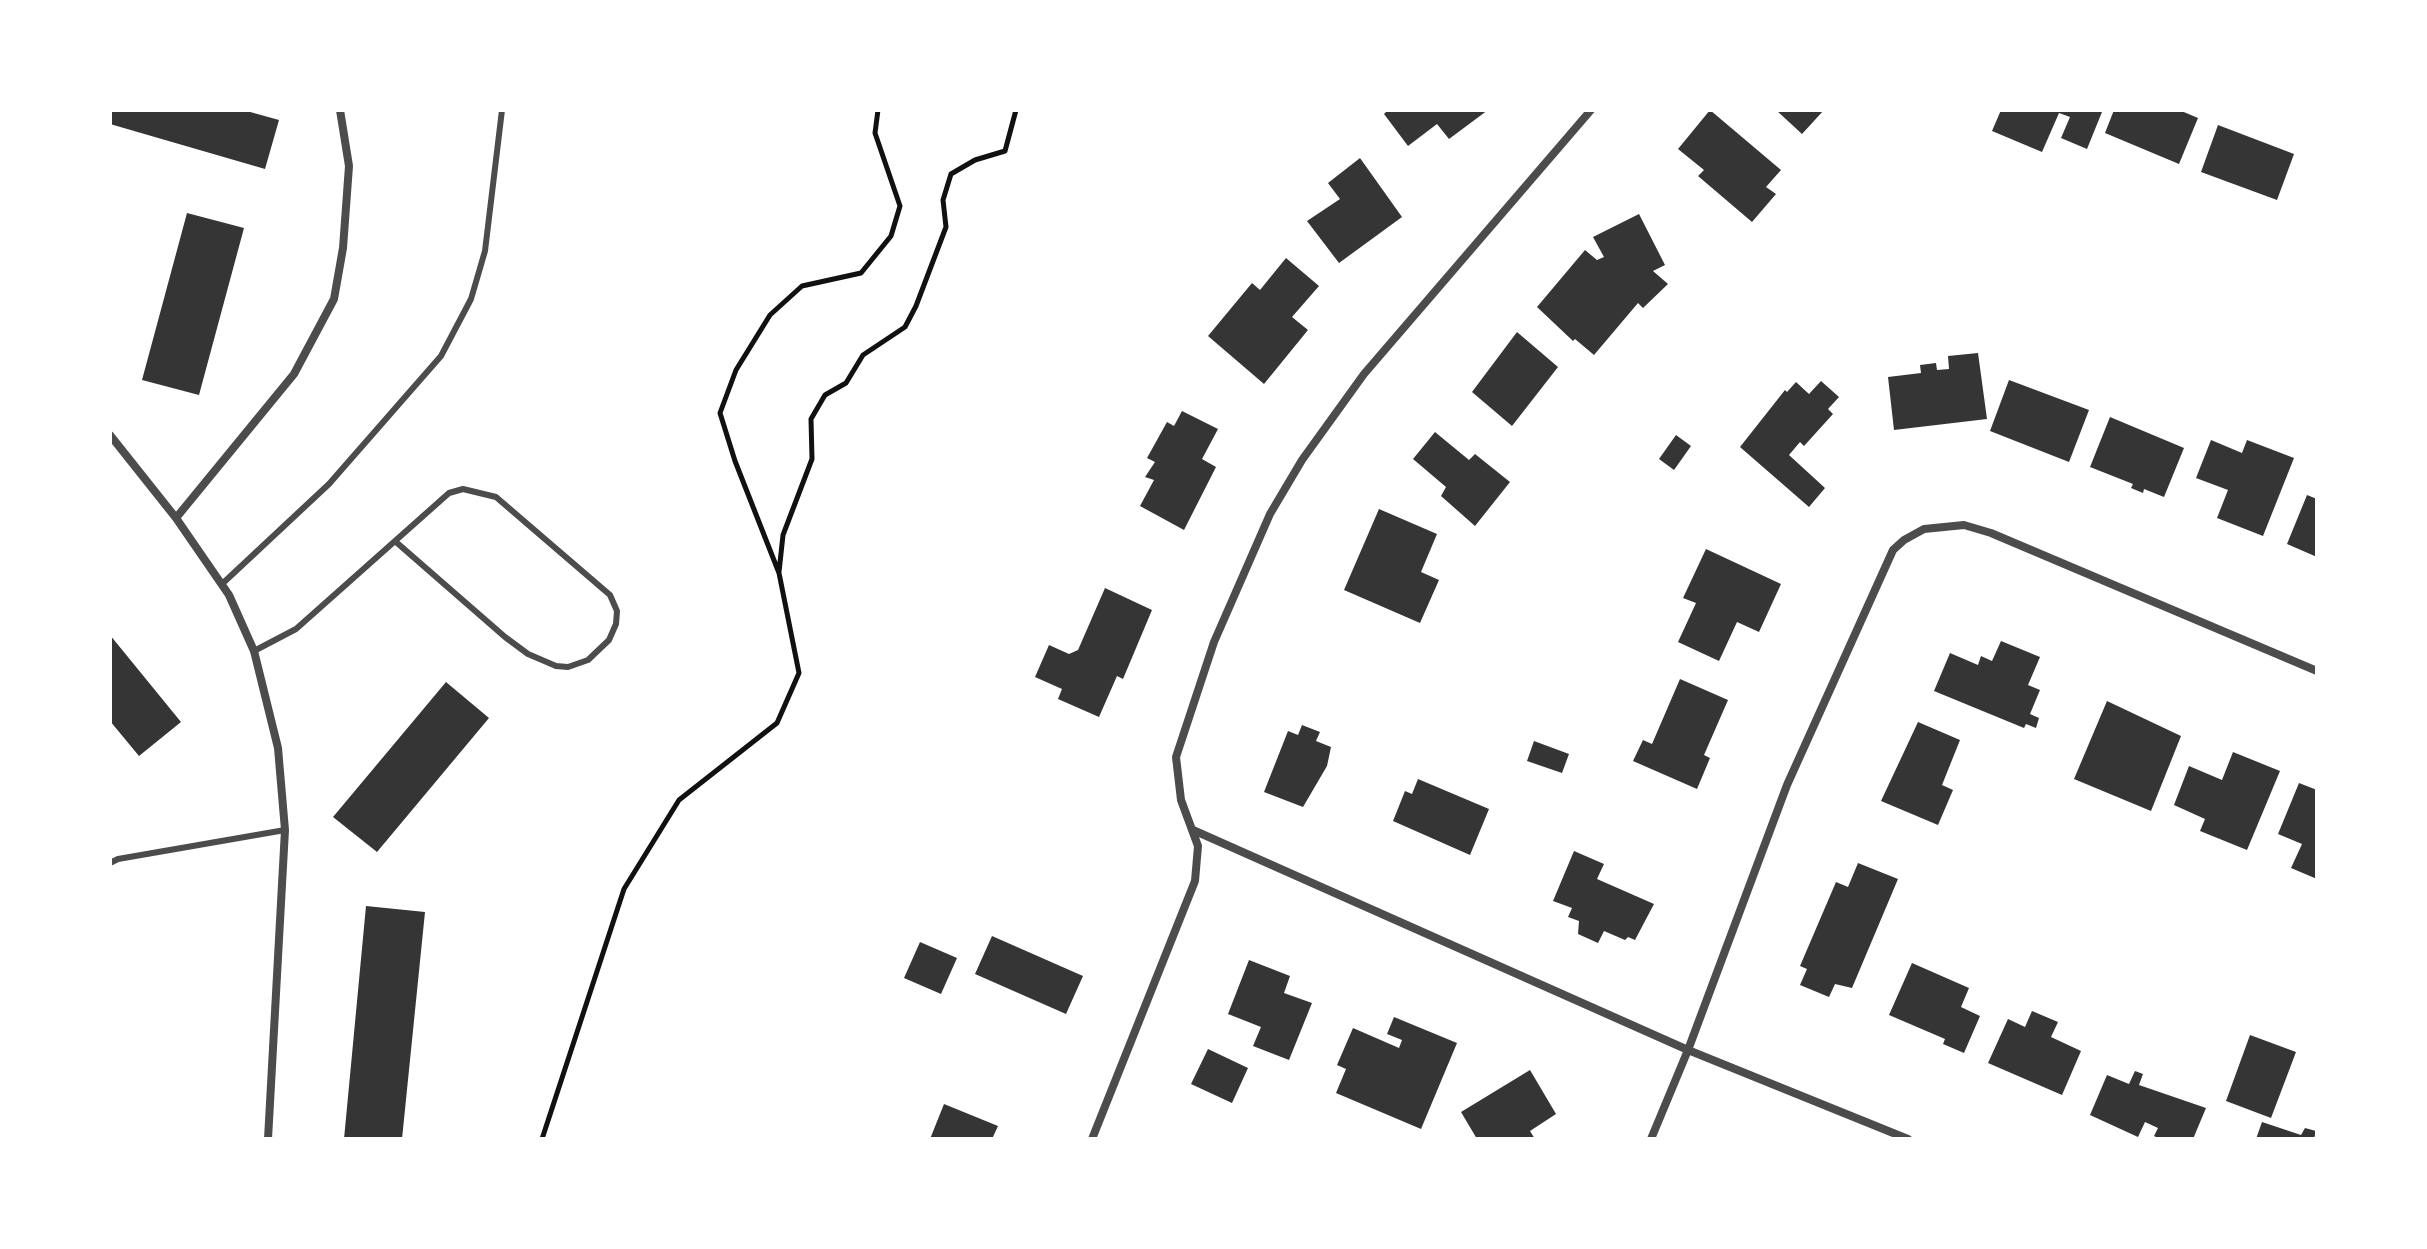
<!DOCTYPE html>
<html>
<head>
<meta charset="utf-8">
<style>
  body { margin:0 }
  #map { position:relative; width:2427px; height:1249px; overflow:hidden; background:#fff; font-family:"Source Sans 3",sans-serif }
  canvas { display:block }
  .frame { position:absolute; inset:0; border:112px solid #fff; pointer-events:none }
</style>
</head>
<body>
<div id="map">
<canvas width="2427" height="1249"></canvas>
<div class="frame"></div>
</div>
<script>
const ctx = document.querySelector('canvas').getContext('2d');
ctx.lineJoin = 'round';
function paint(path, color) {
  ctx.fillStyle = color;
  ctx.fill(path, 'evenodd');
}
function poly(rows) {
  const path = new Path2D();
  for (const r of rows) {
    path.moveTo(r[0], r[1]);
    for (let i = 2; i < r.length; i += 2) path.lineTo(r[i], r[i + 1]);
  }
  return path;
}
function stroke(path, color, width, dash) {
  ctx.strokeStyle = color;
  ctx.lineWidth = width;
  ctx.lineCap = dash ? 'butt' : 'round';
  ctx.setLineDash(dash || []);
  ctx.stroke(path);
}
const building = poly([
  [110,110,243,110,279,120,265,169,110,124],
  [1388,110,1488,110,1449,139,1437,124,1408,146,1384,114],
  [1710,110,1781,170,1766,187,1776,194,1752,222,1698,176,1704,170,1678,149],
  [1776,110,1824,110,1802,134],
  [2001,110,2098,110,2102,112,2087,149,2061,138,2070,117,2059,113,2042,152,1992,131],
  [2114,110,2179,110,2198,118,2179,164,2105,133],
  [2218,125,2294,154,2277,200,2201,172],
  [1360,158,1402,217,1339,263,1307,221,1340,199,1328,183],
  [187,213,244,228,199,395,142,380],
  [1639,214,1665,265,1653,271,1668,284,1643,308,1638,303,1594,355,1575,339,1573,341,1537,307,1585,250,1597,260,1604,257,1593,237],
  [1286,258,1319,286,1292,317,1308,330,1264,384,1208,336,1252,283,1260,290],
  [1517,332,1558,367,1512,426,1472,392],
  [1978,353,1987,419,1894,430,1888,377,1921,373,1920,365,1936,363,1937,370,1949,369,1948,356],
  [2009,380,2089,410,2069,462,1990,431],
  [1821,381,1839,397,1828,409,1833,414,1804,446,1800,442,1789,455,1825,488,1809,507,1740,447,1785,390,1787,392,1796,382,1809,394],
  [1182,411,1218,429,1202,459,1216,467,1184,530,1140,506,1154,480,1145,477,1155,462,1147,458,1167,422,1174,426],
  [2110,417,2184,448,2164,497,2144,489,2143,493,2131,488,2133,484,2090,467],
  [1435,432,1469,460,1475,454,1510,482,1475,526,1441,496,1446,487,1413,459],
  [1676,435,1691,446,1674,470,1659,459],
  [2211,440,2242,453,2247,440,2294,458,2263,536,2217,518,2228,490,2196,478],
  [2307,495,2317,499,2317,557,2287,544],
  [1379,509,1437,534,1421,572,1439,580,1420,623,1344,590],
  [1706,549,1781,584,1759,632,1737,622,1719,661,1678,642,1696,603,1683,598],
  [1105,588,1152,610,1123,679,1117,676,1099,717,1058,699,1062,689,1035,677,1049,645,1069,654,1078,650],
  [110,635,181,722,139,756,110,721],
  [2001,641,2040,657,2028,685,2040,690,2030,714,2039,718,2036,728,2026,724,2024,728,1934,691,1950,653,1978,665,1981,656,1992,661],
  [1680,679,1728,700,1704,755,1710,758,1697,789,1633,761,1643,740,1652,744],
  [446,682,489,718,377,852,333,817],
  [2107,701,2181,736,2151,811,2074,779],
  [1918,722,1960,740,1942,785,1953,790,1938,825,1881,801],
  [1302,725,1320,732,1316,741,1331,747,1327,766,1303,807,1264,792,1288,731,1298,735],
  [1534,741,1569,754,1562,773,1527,761],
  [2233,752,2280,771,2247,850,2200,831,2205,819,2174,805,2189,766,2222,780],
  [1418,779,1489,809,1470,855,1393,821,1405,791,1412,794],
  [2299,783,2317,790,2317,879,2291,868,2302,844,2278,834],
  [1574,851,1604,864,1597,879,1654,904,1635,940,1628,937,1625,940,1604,931,1598,943,1578,934,1579,921,1568,917,1572,908,1553,901],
  [1858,863,1898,879,1852,988,1835,984,1829,997,1800,985,1807,969,1800,966,1836,882,1848,887],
  [366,906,425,912,402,1139,344,1139],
  [992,936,1083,976,1066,1014,975,974],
  [920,942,957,958,941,994,904,978],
  [1249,960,1290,976,1284,993,1312,1003,1289,1060,1253,1046,1261,1027,1228,1014],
  [1912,963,1969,988,1961,1007,1980,1016,1964,1053,1943,1044,1945,1039,1889,1015],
  [2032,1011,2058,1022,2051,1037,2081,1051,2062,1095,1988,1063,2008,1019,2025,1027],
  [1394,1017,1457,1043,1421,1129,1336,1093,1346,1069,1337,1065,1353,1028,1399,1048,1402,1040,1387,1034],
  [2250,1035,2296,1052,2271,1118,2226,1101],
  [1208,1049,1248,1068,1232,1103,1191,1084],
  [1530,1070,1556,1114,1530,1131,1535,1139,1477,1139,1461,1112],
  [2135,1071,2143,1074,2139,1085,2206,1108,2193,1139,2160,1139,2154,1136,2158,1128,2145,1122,2138,1137,2090,1115,2107,1075,2129,1084],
  [944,1104,998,1126,992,1139,930,1139],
  [2262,1122,2301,1135,2305,1128,2316,1131,2314,1139,2256,1139]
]);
const path = poly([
  [779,572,783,535,812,459,811,419,825,395,846,383,863,355,905,327,916,306,946,227,943,200,951,174,975,160,1005,151,1016,110],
  [542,1139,624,889,679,800,777,723,799,673,779,573,735,461,720,413,736,370,770,315,802,286,861,273,891,236,900,206,875,133,878,110]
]);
const service = poly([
  [222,584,329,484,441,356,471,299,485,251,502,110],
  [254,651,296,629,449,493,463,489,496,497,610,595,617,611,616,624,609,640,588,660,568,667,556,666,528,654,505,637,396,542],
  [110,863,118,859,285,830]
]);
const minor = poly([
  [110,435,176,518,229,595,254,651,278,748,285,830,268,1139],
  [176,518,294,374,334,299,343,248,349,166,340,110],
  [1193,830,1688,1050,1908,1139],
  [1092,1139,1195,881,1198,846,1181,800,1176,757,1214,642,1270,514,1302,460,1364,374,1591,110],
  [1651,1139,1688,1050,1787,785,1893,550,1904,540,1924,529,1964,525,1991,533,2317,671]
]);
paint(building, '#353535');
stroke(path, '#111', 5);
stroke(service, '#4c4c4c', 6);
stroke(minor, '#4c4c4c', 8);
</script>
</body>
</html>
